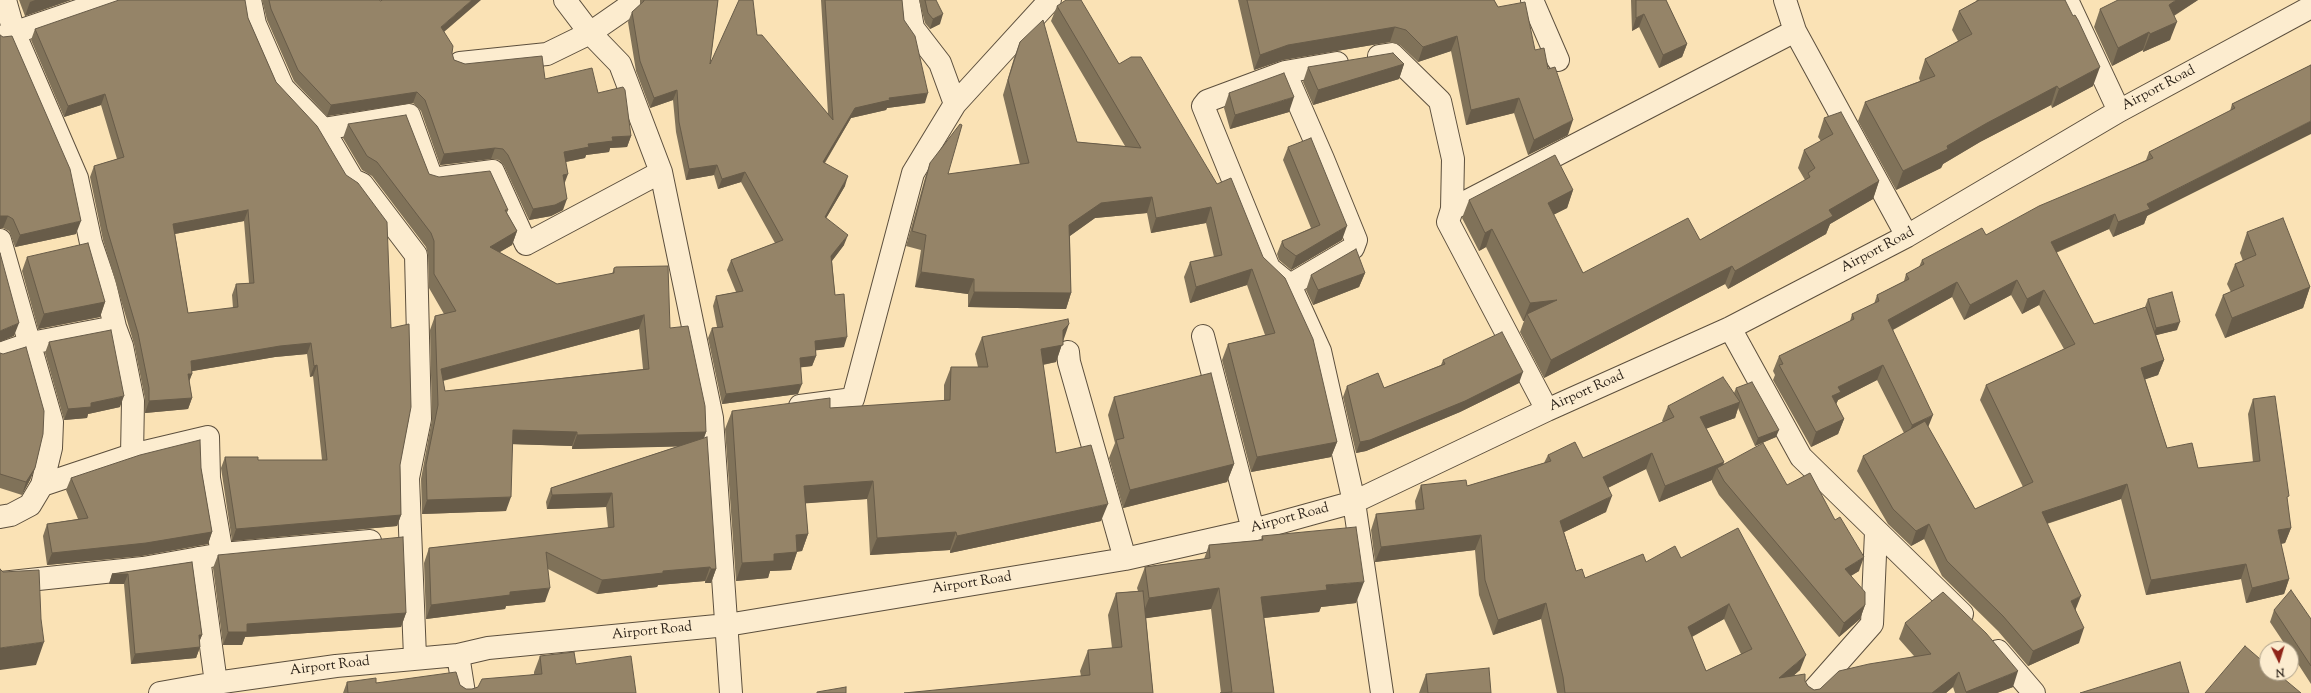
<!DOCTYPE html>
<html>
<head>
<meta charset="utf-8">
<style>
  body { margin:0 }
  #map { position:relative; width:2311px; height:693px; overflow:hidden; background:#fae2b5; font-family:"Sorts Mill Goudy",serif }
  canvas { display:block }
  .north { position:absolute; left:2259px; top:641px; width:40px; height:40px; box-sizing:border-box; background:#fceccf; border:1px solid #a79a85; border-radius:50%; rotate:175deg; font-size:11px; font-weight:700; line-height:16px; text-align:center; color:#271e15 }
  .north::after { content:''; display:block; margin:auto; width:14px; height:18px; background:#8f2418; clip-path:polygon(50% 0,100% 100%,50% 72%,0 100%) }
</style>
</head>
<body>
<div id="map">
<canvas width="2311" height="693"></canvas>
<div class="north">N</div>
</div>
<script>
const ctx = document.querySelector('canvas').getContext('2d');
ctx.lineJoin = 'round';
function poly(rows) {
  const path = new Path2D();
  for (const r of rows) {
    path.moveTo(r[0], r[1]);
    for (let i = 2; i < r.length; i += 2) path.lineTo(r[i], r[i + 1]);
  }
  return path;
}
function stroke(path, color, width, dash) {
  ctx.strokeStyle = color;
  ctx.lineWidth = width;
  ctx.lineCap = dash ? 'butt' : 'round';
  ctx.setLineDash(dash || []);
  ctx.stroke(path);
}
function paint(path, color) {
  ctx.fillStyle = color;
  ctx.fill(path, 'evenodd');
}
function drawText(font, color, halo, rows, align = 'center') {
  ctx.font = font + ' "Sorts Mill Goudy",serif';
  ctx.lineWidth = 3;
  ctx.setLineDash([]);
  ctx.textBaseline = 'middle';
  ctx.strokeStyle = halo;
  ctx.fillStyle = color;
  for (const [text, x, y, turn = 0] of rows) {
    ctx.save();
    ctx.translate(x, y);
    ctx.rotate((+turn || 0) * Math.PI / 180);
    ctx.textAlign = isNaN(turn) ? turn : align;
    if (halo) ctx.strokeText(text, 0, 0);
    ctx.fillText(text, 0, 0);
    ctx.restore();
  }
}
const minor = poly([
  [5,0,14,32,77,178,91,243,105,284,115,327],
  [250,0,255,24,283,88,323,129,353,180,362,184,416,255,420,419,408,478,415,657],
  [565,0,590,33,620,64,661,172,712,418,731,693],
  [908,0,913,28,940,63,955,104],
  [1532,0,1558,60],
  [1785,0,1795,31,1907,236],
  [2067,0,2119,111],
  [1,37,110,0],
  [1379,56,1392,54,1440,101,1453,159,1452,209,1448,222,1547,410],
  [460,63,547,54,590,33,629,6,629,0],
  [1337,63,1285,72,1207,101,1203,106,1269,268,1290,285,1320,351,1354,502,1382,693],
  [1285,72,1323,159,1356,240,1353,248,1290,285],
  [323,129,409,115,432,179,493,171,526,244,661,172],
  [1452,209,1795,31],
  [0,240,52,422,51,448,42,485,30,505,11,515,0,517],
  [1730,328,1801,457,1962,614],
  [1203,336,1253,530],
  [1068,352,1069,362,1125,559],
  [0,354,31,343,115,327,122,346,133,401,132,455,208,437,209,478,222,554],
  [800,406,853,399,913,173,955,104,1050,0],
  [42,485,132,455],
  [199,558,216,683],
  [0,583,143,568,222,554,370,541],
  [1998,651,2034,693],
  [458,655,464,693],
  [160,693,216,683,336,666,458,655,488,648,727,625,1125,559,1253,530,1354,502,1547,410,1730,328,1907,236,2119,111,2311,7],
  [1811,693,1872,624,1876,532]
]);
const wall = poly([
  [19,0,71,0,25,16],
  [262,0,380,0,380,1,444,32,454,60,465,64,545,79,598,93,631,136,627,147,610,148,609,152,586,155,585,158,566,162,563,210,551,216,529,220,504,166,499,160,491,159,440,165,421,111,413,103,327,116,294,81,267,20],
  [640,0,718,0,710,64,757,35,828,114,821,0,902,0,904,20,925,103,887,108,886,110,851,118,825,163,845,186,826,218,844,245,832,261,835,295,844,347,816,350,816,356,812,366,801,367,798,394,722,404,708,338,712,328,717,327,713,306,716,296,736,292,727,270,731,260,775,243,741,182,718,189,714,175,686,180,676,132,673,100,650,108,636,71,628,22,632,12,640,5],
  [919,0,936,0,940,24,930,29,925,23],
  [1238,0,1494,0,1498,7,1535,50,1548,69,1568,135,1528,155,1514,113,1466,125,1451,51,1418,62,1400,45,1390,42,1283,60,1254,70],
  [1631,0,1666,0,1687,44,1682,57,1659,68,1639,27,1632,31],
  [1976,0,2065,0,2093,86,2052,108,2051,105,1980,142,1943,164,1941,168,1896,190,1858,121,1865,102,1920,81,1919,78,1925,59,1958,41,1952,30,1959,11,1977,1],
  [2198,0,2174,16,2170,40,2143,52,2143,50,2112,66,2094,27,2100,9],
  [1057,6,1119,64,1217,184,1337,442,1331,457,1251,472,1222,360,1228,344,1265,335,1247,285,1190,303,1184,277,1190,262,1214,257,1206,223,1151,233,1147,213,1095,218,1070,236,1071,293,1066,309,968,307,968,294,915,287,921,250,906,246,925,178,930,163,948,174,1020,165,1003,95,1014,58,1020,42,1077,142,1125,146,1051,21],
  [248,18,276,82,391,328,400,465,401,515,397,526,232,541,221,468,225,457,258,460,322,460,313,376,310,377,307,354,275,357,192,371,192,374,189,380,192,398,188,409,145,413,145,399,134,344,103,240,90,177,94,166,117,159,101,105,64,117,31,40,35,29],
  [244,221,249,283,236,284,232,295,233,308,188,313,175,234],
  [0,35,76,234,15,247,9,231,3,228,0,228],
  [1404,64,1399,79,1313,105,1303,82,1308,67],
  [2311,65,2147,216,2144,224,2113,237,2109,229,2056,253,2094,324,2145,307,2148,299,2177,330,2156,335,2164,360,2158,375,2145,379,2167,448,2198,468,2253,462,2248,414,2253,399,2287,501,2291,528,2285,543,2281,544,2289,579,2284,594,2246,603,2241,579,2146,595,2121,499,2047,524,2076,610,2079,643,2028,666,1998,631,1942,576,1924,539,1911,546,1888,524,1857,471,1863,456,1904,433,1877,380,1838,400,1836,404,1844,419,1838,434,1811,447,1773,380,1775,375,1773,371,1779,356,1850,321,1852,314,1874,304,1877,295,1904,281,1906,274,1919,267,1922,260,1986,235,2146,160,2149,152,2230,111,2232,104],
  [2011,295,2022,314,2039,305,2064,349,1986,385,1980,400,2023,487,1975,509,1928,427,1893,330,1952,297,1964,320],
  [1229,93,1289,112,1230,129,1224,108],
  [1824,118,1879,181,1873,199,1830,224,1826,234,1728,289,1725,284,1544,378,1520,332,1524,321,1523,321,1486,247,1479,251,1462,218,1469,200,1573,190,1567,208,1553,215,1583,273,1700,240,1805,180,1798,168,1804,150,1821,141,1818,137],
  [348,124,429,174,508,210,507,213,517,231,512,245,499,252,557,284,612,274,614,268,670,328,706,432,704,438,716,569,711,583,705,583,705,581,658,585,657,587,597,594,548,569,545,602,506,606,505,609,426,619,424,563,429,548,608,528,606,507,547,509,546,502,551,488,679,446,572,449,572,446,513,444,506,511,422,514,421,479,432,419,430,330,435,316,444,314,429,288,428,255,426,247,372,176,362,170,343,138],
  [639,329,643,369,445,391,443,381],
  [1288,147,1342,240,1291,270,1279,260,1277,254,1282,241,1311,228,1283,160],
  [2247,232,2310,287,2303,308,2225,338,2215,315,2223,295,2231,292,2227,284,2235,264,2243,261,2240,253],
  [27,257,105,302,100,317,38,329,22,271],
  [1365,273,1359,287,1313,305,1306,290,1311,275],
  [982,337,1063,341,1056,362,1043,365,1056,453,1101,521,950,553,950,550,870,555,867,499,805,503,808,534,802,551,797,552,791,570,770,571,768,578,736,581,725,429,732,411,830,408,944,401,944,385,951,367,978,367,975,354],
  [49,342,120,407,88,414,87,418,64,420,45,353],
  [0,353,35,468,30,480,22,495,0,488],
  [1443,360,1519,383,1460,412,1366,451,1356,453,1343,397,1347,386,1384,388,1441,365],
  [1736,388,1776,437,1755,446,1738,408,1735,418,1706,428,1724,462,1723,465,1787,485,1859,571,1851,576,1865,605,1860,619,1839,637,1719,495,1712,482,1712,480,1659,502,1646,469,1608,488,1606,512,1564,532,1576,571,1585,578,1646,562,1681,558,1800,670,1794,675,1805,681,1808,686,1814,690,1820,689,1914,656,1899,639,1905,623,2013,687,1997,693,1955,693,1953,687,1946,693,1557,693,1541,619,1493,635,1479,595,1475,550,1375,562,1371,530,1376,514,1416,510,1415,501,1421,485,1467,486,1544,463,1548,455,1583,458,1663,422,1662,421,1668,406,1734,393],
  [1724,619,1741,654,1706,671,1692,637],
  [1114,397,1234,464,1227,482,1123,508,1109,458,1115,443,1108,415],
  [201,468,212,532,208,544,141,556,47,565,43,536,47,524,78,519,66,490,71,478],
  [1262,536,1356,603,1321,607,1319,612,1264,618,1274,693,1221,693,1211,609,1146,618,1153,693,1081,676,1080,671,1088,650,1112,648,1108,615,1116,593,1138,591,1137,588,1145,567,1204,559,1209,545,1261,540],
  [218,555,406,613,401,627,245,637,242,645,223,645,213,568],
  [192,562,202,635,199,642,200,647,196,658,131,664,124,584,109,584,112,574],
  [2274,610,2311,619,2311,684,2291,653,2291,649,2288,649,2270,622],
  [540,656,576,664,636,693,343,693,347,682,460,685,466,689,472,689,534,674,534,672],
  [1426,674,1491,693,1419,693]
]);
const shadedWall = poly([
  [35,0,71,0,25,16,30,2],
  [472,0,481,0,437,38,441,27],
  [2176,0,2198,0,2162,23,2169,5],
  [943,14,940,24,930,29,933,19],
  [1644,14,1639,27,1632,31,1636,18],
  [2177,22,2170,40,2143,52,2150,34],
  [1395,27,1390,42,1283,60,1254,70,1260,55,1288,45],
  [2149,32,2143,50,2112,66,2118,48],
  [1457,36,1451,51,1418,62,1423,47],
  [1687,44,1682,57,1659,68,1663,55],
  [1404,64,1399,79,1313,105,1318,90],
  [2100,67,2093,86,2052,108,2059,89],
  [2057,86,2051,105,1980,142,1943,164,1941,168,1896,190,1903,171,1987,123],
  [677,90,673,100,650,108,654,98],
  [417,92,413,103,327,116,331,105],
  [928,93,925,103,887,108,886,110,851,118,819,172,823,162,855,108,889,98],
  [105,94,101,105,64,117,68,106],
  [1294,97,1289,112,1230,129,1235,115],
  [1519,98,1514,113,1466,125,1471,110],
  [1573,120,1568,135,1528,155,1534,140],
  [2311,121,2311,134,2147,216,2144,224,2113,237,2118,222,2147,204],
  [631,136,627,147,610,148,609,152,586,155,585,158,560,163,564,152,588,144,612,137],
  [495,148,491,159,440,165,444,154],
  [717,165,714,175,686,180,689,169],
  [745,172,741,182,718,189,722,179],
  [568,174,564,185,563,175],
  [848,176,845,186,821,227,825,217],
  [1879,181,1873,199,1830,224,1826,234,1728,289,1735,271,1829,210],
  [1573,190,1567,208,1541,221,1548,203],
  [1152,197,1147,213,1095,218,1064,240,1069,225,1101,203],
  [567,199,563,210,551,216,529,220,533,209],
  [1211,207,1206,223,1151,233,1156,218],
  [248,210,244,221,169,235,173,224],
  [2115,214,2109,229,2045,257,2051,242],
  [0,216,8,216,3,228,0,228],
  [81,221,76,234,15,247,20,235],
  [1347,226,1342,240,1291,270,1296,256],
  [1492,229,1486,247,1479,251,1485,233],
  [517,231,512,245,485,261,490,247],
  [848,235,844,245,828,266,831,256],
  [1732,266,1725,284,1544,378,1551,360],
  [1252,269,1247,285,1190,303,1196,287],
  [921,272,974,279,968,294,915,287],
  [1365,273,1359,287,1313,305,1318,290],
  [2017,280,2011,295,1964,320,1970,305],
  [1957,282,1952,297,1883,335,1888,320],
  [2310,287,2303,308,2225,338,2232,318],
  [2044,290,2039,305,2022,314,2027,299],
  [974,292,1071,293,1066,309,968,307],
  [1557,300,1527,314,1524,321,1523,321,1530,303],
  [105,302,100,317,38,329,44,314],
  [644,315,639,329,437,382,441,369],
  [2180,322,2177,330,2153,336,2156,328],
  [19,323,14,336,0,342,0,331],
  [1069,324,1056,362,1035,366,1041,349],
  [847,337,844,347,811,351,815,341],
  [311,343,307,354,275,357,187,372,191,361,280,346],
  [816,356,812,366,796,368,800,358],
  [2164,360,2158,375,2135,383,2141,368],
  [317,365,313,376,310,377,314,366],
  [1883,365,1877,380,1838,400,1835,407,1832,396,1838,387],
  [1523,372,1519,383,1460,412,1366,451,1356,453,1360,442],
  [188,374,192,374,188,385],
  [802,384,798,394,722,404,726,394],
  [124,396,120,407,88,414,87,418,64,420,68,409,91,403],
  [192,398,188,409,145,413,149,401],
  [1740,402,1735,418,1695,433,1700,417],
  [1933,415,1927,430,1907,440,1912,425],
  [1844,419,1838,434,1811,447,1816,432],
  [513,430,577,432,572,446,508,444],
  [1779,430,1776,437,1755,446,1758,438],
  [706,432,701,446,572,449,577,435],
  [1337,442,1331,457,1251,472,1257,457],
  [1652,453,1646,469,1597,493,1603,477],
  [1724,462,1720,474,1717,468,1712,480,1659,502,1665,486],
  [1234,464,1227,482,1123,508,1130,490],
  [35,468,30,480,22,495,26,482],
  [873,481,867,499,797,504,804,486],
  [2127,484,2121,499,2036,527,2042,512],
  [612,493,606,507,547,509,552,495],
  [1612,496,1606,512,1554,537,1560,521],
  [511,497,506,511,422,514,427,500],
  [1108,504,1101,521,950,553,957,536],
  [401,515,397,526,232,541,236,529],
  [1929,524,1924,539,1911,546,1916,531],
  [2291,528,2285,543,2272,545,2278,530],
  [212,532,208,544,141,556,47,565,52,553],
  [956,532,950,550,870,555,877,538],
  [808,534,802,551,789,552,796,535],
  [1481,535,1475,550,1375,562,1381,547],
  [797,552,791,570,770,571,768,578,736,581,742,563,774,554],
  [1864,557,1859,571,1840,582,1845,569],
  [2246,564,2241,579,2146,595,2151,580],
  [710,567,705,581,658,585,657,587,597,594,602,580,663,571],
  [711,569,716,569,711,583,705,583],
  [112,574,128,574,124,584,109,584],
  [2289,579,2284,594,2246,603,2252,588],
  [1364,582,1356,603,1321,607,1319,612,1254,619,1261,597,1326,585],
  [550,588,545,602,506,606,505,609,426,619,431,605,510,592],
  [1219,588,1211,609,1141,619,1149,598],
  [2081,596,2075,611,2071,601],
  [1546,603,1541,619,1493,635,1498,620],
  [1729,604,1724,619,1682,642,1688,627],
  [1865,605,1860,619,1839,637,1844,623],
  [406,613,401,627,245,637,242,645,223,645,228,632,247,624],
  [2084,628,2079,643,2028,666,2033,651],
  [199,635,202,635,198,645],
  [44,642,36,665,0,670,0,648],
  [200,647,196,658,131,664,135,654],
  [1806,655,1800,670,1774,693,1779,678],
  [2018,671,2013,687,1997,693,1966,693,1966,692],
  [1959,672,1953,687,1946,693,1932,693]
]);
const building = poly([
  [119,0,245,0,248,18,276,82,317,126,346,175,358,183,387,222,391,328,409,324,411,407,400,465,401,515,236,529,225,457,258,457,258,460,327,460,317,365,314,366,311,343,280,346,191,361,192,374,188,374,192,398,149,401,149,388,138,333,107,229,94,166,124,157,105,94,68,106,35,29,119,0],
  [248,210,254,283,236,284,238,307,188,313,173,224,248,210],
  [269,0,380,0,380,1,383,0,472,0,441,27,453,46,452,53,454,60,465,64,542,56,545,79,592,68,598,93,623,87,625,90,631,136,612,137,613,141,588,144,589,147,564,152,568,174,563,175,567,199,555,205,533,209,508,155,503,149,495,148,444,154,425,100,417,92,331,105,298,70,271,9,269,0],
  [644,0,718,0,710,64,739,0,753,0,757,35,762,35,833,120,825,0,902,0,904,20,915,36,928,93,889,98,890,100,855,108,823,162,848,176,825,217,848,235,831,256,835,295,844,294,847,337,815,341,816,356,800,358,802,384,726,394,712,328,723,327,716,296,743,291,731,260,783,240,745,172,722,179,717,165,689,169,679,122,677,90,654,98,640,61,632,12,644,1,644,0],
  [925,0,936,0,943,14,933,19,928,13,925,0],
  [1066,0,1081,0,1119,64,1131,57,1141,57,1217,184,1231,178,1263,257,1285,278,1313,339,1337,442,1257,457,1228,344,1275,333,1252,269,1196,287,1190,262,1222,255,1211,207,1156,218,1152,197,1101,203,1069,225,1071,293,974,292,974,279,921,272,926,235,912,231,930,163,960,124,962,125,948,174,1029,163,1008,80,1020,42,1043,20,1077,142,1141,148,1057,6,1066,0],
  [1247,0,1494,0,1498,7,1525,2,1535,50,1544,48,1548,69,1555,67,1573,120,1534,140,1519,98,1471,110,1457,36,1423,47,1406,30,1395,27,1288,45,1260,55,1247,0],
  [1636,0,1666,0,1687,44,1663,55,1644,14,1636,18,1636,0],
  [1979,0,2065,0,2073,16,2075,15,2078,20,2100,67,2059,89,2057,86,1987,123,1947,146,1948,149,1903,171,1865,102,1935,76,1925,59,1972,34,1959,11,1979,0],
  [2118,0,2176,0,2169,5,2177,22,2150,34,2149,32,2118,48,2100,9,2118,0],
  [0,35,3,37,12,36,70,169,81,221,20,235,13,219,8,216,0,216,0,35],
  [1393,53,1404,64,1318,90,1308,67,1393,53],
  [2311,65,2311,121,2147,204,2150,209,2118,222,2115,214,2051,242,2094,324,2146,307,2164,360,2141,368,2167,448,2192,443,2198,468,2260,461,2253,399,2275,396,2289,496,2287,497,2291,528,2278,530,2289,579,2252,588,2246,564,2151,580,2127,484,2042,512,2081,596,2071,601,2084,628,2033,651,2003,616,1947,561,1929,524,1916,531,1893,509,1863,456,1925,421,1975,509,2033,482,1986,385,2075,344,2044,290,2027,299,2017,280,1970,305,1957,282,1888,320,1933,415,1912,425,1883,365,1838,387,1841,392,1832,396,1844,419,1816,432,1779,365,1783,364,1779,356,1854,319,1852,314,1879,301,1877,295,1909,279,1906,274,1924,264,1922,260,1982,228,1986,235,2039,206,2153,158,2149,152,2235,108,2232,104,2311,65],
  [1284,73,1294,97,1235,115,1229,93,1284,73],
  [1841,112,1879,181,1829,210,1833,216,1735,271,1732,266,1551,360,1527,314,1557,300,1530,303,1492,229,1485,233,1469,200,1555,155,1573,190,1548,203,1583,273,1688,218,1700,240,1810,177,1808,173,1815,168,1804,150,1833,134,1824,118,1841,112],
  [406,115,429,174,439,177,490,171,508,210,505,210,517,231,490,247,557,284,614,273,614,268,616,267,668,266,670,328,688,326,705,406,706,432,577,435,577,432,513,430,511,497,427,500,426,465,438,405,435,316,456,311,434,274,434,241,431,233,377,162,367,156,348,124,406,115],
  [644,315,649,369,445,391,441,369,644,315],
  [1311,138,1347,226,1296,256,1284,247,1282,241,1320,225,1288,147,1311,138],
  [2283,218,2310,287,2232,318,2223,295,2244,286,2235,264,2256,255,2247,232,2283,218],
  [88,243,105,302,44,314,27,257,88,243],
  [1356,249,1365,273,1318,290,1311,275,1356,249],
  [0,253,19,323,0,331,0,253],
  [2172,292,2180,322,2156,328,2148,299,2172,292],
  [1068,319,1069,324,1063,330,1063,345,1041,349,1056,453,1091,445,1108,504,957,536,956,532,877,538,873,481,804,486,808,534,796,535,797,552,774,554,774,561,742,563,732,411,830,398,830,408,950,400,951,367,988,367,982,337,1068,319],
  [111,330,124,396,91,403,91,407,68,409,49,342,111,330],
  [1502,332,1523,372,1465,401,1370,440,1360,442,1347,386,1378,373,1384,388,1445,364,1443,360,1502,332],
  [26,347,44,411,43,434,35,468,26,482,0,474,0,353,3,354,26,347],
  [1211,373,1234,464,1130,490,1116,440,1124,438,1114,397,1211,373],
  [1723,377,1740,402,1700,417,1724,462,1665,486,1652,453,1603,477,1612,496,1560,521,1576,571,1582,569,1585,578,1643,554,1646,562,1675,546,1681,558,1738,528,1806,655,1779,678,1805,674,1805,681,1808,686,1814,690,1820,689,1839,671,1869,664,1931,654,1905,623,1943,592,1986,633,2018,671,1966,692,1959,672,1932,693,1565,693,1563,677,1546,603,1498,620,1485,580,1481,535,1381,547,1376,514,1424,509,1421,485,1466,480,1467,486,1551,461,1548,455,1575,442,1583,458,1674,417,1668,406,1723,377],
  [1729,604,1752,649,1706,671,1688,627,1729,604],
  [1752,382,1779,430,1758,438,1736,388,1752,382],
  [707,437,716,569,711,569,710,567,663,571,663,573,602,580,546,552,550,588,510,592,510,595,431,605,429,548,614,527,612,493,552,495,551,488,707,437],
  [200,440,201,468,212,532,146,543,52,553,47,524,88,518,71,478,140,455,200,440],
  [1763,443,1787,485,1810,473,1835,520,1840,517,1864,557,1845,569,1865,592,1865,605,1844,623,1724,481,1717,468,1763,443],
  [1356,527,1364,582,1326,585,1327,590,1261,597,1274,693,1220,693,1232,692,1219,588,1149,598,1145,567,1210,558,1209,545,1263,540,1262,536,1356,527],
  [403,537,406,613,247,624,247,632,228,632,218,555,403,537],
  [192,562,202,635,199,635,200,647,135,654,128,574,112,574,192,562],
  [0,569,3,572,39,570,41,619,44,642,0,648,0,569],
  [2291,590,2311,619,2311,666,2274,610,2291,590],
  [1143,591,1153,693,904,693,1090,675,1088,650,1122,647,1116,593,1143,591],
  [2245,646,2267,665,2267,673,2277,673,2301,693,2205,693,2245,646],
  [574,652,576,664,631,656,636,693,348,693,347,682,376,678,376,683,456,672,460,685,466,689,472,689,478,687,482,679,542,674,540,656,574,652],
  [2180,662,2189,693,2080,693,2180,662],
  [1489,668,1491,693,1428,693,1426,674,1489,668],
  [846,687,846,693,817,693,817,692,846,687]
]);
const streetNames = [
  ["Airport Road",2159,89,-28],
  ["Airport Road",1878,251,-28],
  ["Airport Road",1587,392,-24],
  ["Airport Road",1290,519,-15],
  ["Airport Road",972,584,-9],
  ["Airport Road",652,632,-6],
  ["Airport Road",330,667,-7]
];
stroke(minor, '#5c4f3d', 24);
stroke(minor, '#fceccf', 22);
paint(wall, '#807259');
paint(shadedWall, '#685c49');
paint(building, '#958468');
stroke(building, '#685c49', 1);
drawText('14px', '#271e15', '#fceccf', streetNames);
</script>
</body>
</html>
